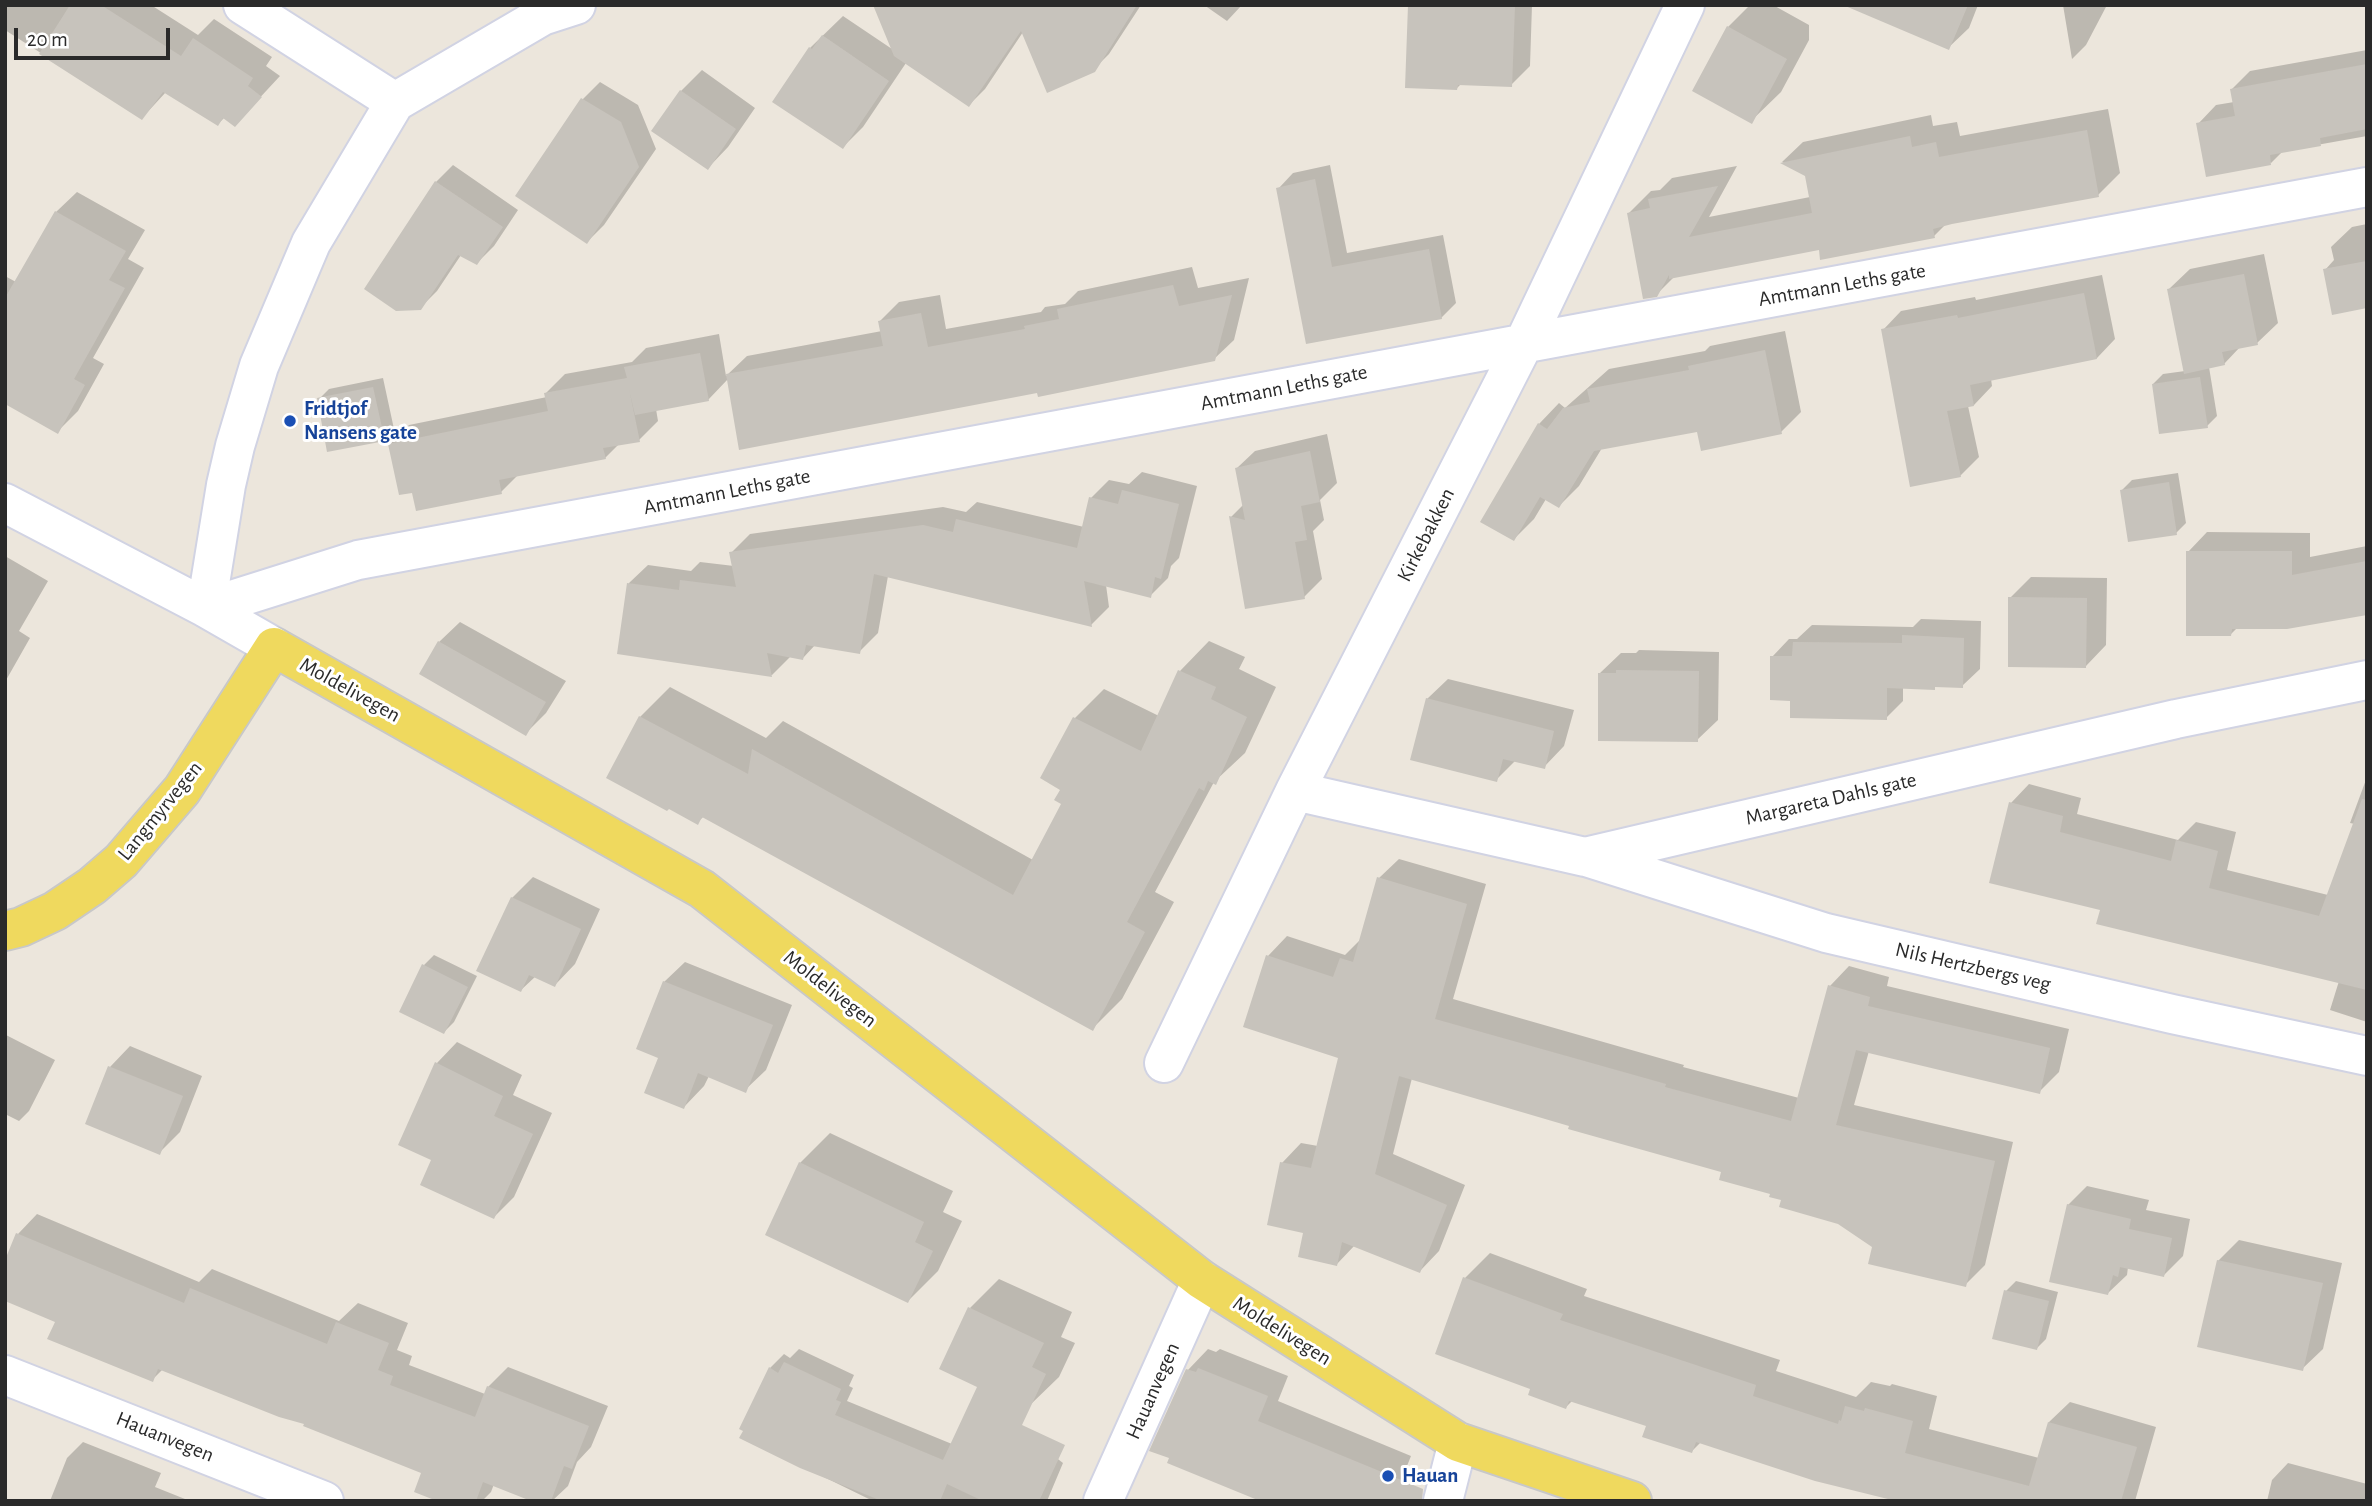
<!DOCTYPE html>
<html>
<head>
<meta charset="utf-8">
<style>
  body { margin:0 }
  #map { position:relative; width:2372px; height:1506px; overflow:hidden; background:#ece6dc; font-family:"Alegreya Sans",sans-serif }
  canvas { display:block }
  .frame { position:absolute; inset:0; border:7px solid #2a2a2a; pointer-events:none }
  .scale { position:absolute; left:14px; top:28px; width:156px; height:32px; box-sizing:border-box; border:4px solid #2a2a2a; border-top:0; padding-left:9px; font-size:21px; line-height:24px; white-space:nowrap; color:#2a2a2a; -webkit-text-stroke:5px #fff; paint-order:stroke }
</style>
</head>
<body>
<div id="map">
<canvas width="2372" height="1506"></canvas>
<div class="frame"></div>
<div class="scale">20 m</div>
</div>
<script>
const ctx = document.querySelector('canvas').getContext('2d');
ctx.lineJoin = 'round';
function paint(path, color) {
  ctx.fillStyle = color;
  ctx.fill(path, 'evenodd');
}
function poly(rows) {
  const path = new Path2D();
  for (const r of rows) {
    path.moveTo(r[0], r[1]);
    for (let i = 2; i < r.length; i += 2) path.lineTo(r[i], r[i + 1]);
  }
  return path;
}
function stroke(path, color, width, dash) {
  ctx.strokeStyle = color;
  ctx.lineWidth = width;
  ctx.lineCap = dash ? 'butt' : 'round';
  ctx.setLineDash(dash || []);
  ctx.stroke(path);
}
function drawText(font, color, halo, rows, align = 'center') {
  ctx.font = font + ' "Alegreya Sans",sans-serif';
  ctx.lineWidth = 6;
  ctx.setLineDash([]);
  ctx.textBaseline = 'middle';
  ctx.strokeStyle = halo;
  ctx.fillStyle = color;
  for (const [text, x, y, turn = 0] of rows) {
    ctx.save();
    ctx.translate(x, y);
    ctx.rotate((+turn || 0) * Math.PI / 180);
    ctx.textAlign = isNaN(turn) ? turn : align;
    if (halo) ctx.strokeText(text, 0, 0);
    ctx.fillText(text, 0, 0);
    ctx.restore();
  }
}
const shadow = poly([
  [5,5,151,5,198,35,214,19,272,57,266,66,280,76,254,104,225,117,218,124,166,92,142,118,5,30],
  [875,5,1141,5,1109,54,1092,71,1023,32,985,89,969,105,906,63,863,127,843,147,810,48,843,16,892,49],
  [1204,5,1242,5,1227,21],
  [1410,5,1532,5,1530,66,1511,85,1462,83,1457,88],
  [1750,5,1773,5,1809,25,1809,40,1781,92,1751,121,1728,27],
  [1889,5,1978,5,1969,28,1948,48],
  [2063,5,2107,5,2086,45,2072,59],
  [2367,50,2367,136,2283,151,2271,163,2198,124,2216,105,2234,102,2232,89,2250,71],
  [702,70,755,108,728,147,708,168,654,130,681,91],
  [600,82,638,105,656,149,604,225,587,242,518,195,583,99],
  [2108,109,2120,173,2098,195,1947,223,1934,236,1820,248,1675,276,1656,295,1629,213,1651,191,1660,190,1672,178,1737,166,1709,217,1810,197,1807,175,1782,162,1803,142,1931,115,1933,126,1957,122,1960,136],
  [453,165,518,210,494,246,477,263,461,255,437,291,420,308,436,182],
  [1330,165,1347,253,1443,235,1456,303,1441,318,1308,342,1278,189,1293,173],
  [77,192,145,230,128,259,144,268,93,358,104,364,78,411,58,431,5,402,5,276,16,282,56,212],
  [2367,224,2367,306,2325,270,2334,260,2331,247,2352,227],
  [2264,254,2278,323,2257,343,2241,346,2224,364,2209,367,2217,416,2207,426,2153,384,2163,374,2185,371,2169,289,2190,269],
  [1192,267,1198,288,1249,278,1234,340,1214,359,1038,391,728,379,708,400,656,409,658,421,639,440,619,444,605,458,519,474,501,492,414,491,390,444,409,425,547,397,546,393,565,374,632,362,646,348,719,334,726,376,747,356,882,331,880,321,899,302,940,295,946,329,1041,312,1045,307,1065,304,1078,291],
  [2102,275,2115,339,2097,358,1991,379,1992,386,1974,405,1968,406,1979,457,1960,476,1883,330,1901,311,1975,297,1976,300],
  [1785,331,1801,412,1781,432,1698,430,1602,448,1579,486,1559,506,1546,499,1534,519,1514,539,1539,424,1559,403,1565,408,1609,369,1705,351,1710,346],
  [383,378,394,429,384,439,319,399,329,389],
  [1327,434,1337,483,1320,500,1324,520,1313,531,1322,579,1304,597,1231,517,1244,504,1237,468,1255,451],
  [1142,472,1197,486,1179,558,1171,566,1168,578,1150,596,1106,585,1109,607,1091,625,888,576,878,633,859,652,816,644,803,658,790,657,772,675,619,652,629,583,648,565,691,571,700,562,734,566,731,553,750,534,943,507,966,512,977,502,1084,527,1091,498,1109,480,1129,484],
  [2178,473,2186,523,2176,533,2122,490,2132,480],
  [2207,532,2310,533,2310,557,2367,546,2367,613,2238,627,2231,634,2188,552],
  [5,556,48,581,19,631,30,638,5,682],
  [2031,577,2107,578,2106,645,2086,666,2010,598],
  [1921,619,1981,621,1980,669,1962,686,1903,687,1903,701,1886,718,1792,699,1772,657,1789,639,1797,639,1812,625,1913,627],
  [460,622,566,681,546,713,526,733,439,642],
  [1209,641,1245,657,1239,669,1276,687,1245,753,1214,782,1155,892,1174,902,1122,999,1092,1029,704,816,698,822,640,717,670,687,766,738,783,721,1033,860,1064,804,1062,789,1075,718,1104,689,1159,716,1180,671],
  [1639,650,1719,652,1718,720,1697,740,1600,673,1621,653,1636,653],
  [1448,679,1574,710,1564,746,1544,767,1516,760,1496,780,1427,699],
  [2367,777,2367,1022,2330,1010,2339,981,2102,908,2011,803,2029,784,2081,798,2077,814,2178,840,2196,822,2236,832,2227,870,2328,895,2355,824,2350,823],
  [1399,859,1486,884,1453,999,1684,1065,1683,1067,1799,1098,1830,986,1849,966,1889,977,1887,986,2069,1029,2059,1072,2039,1092,1869,1051,1854,1105,2013,1142,1985,1265,1965,1285,1874,1246,1839,1222,1723,1170,1412,1078,1393,1154,1465,1185,1439,1251,1420,1271,1355,1245,1337,1264,1305,1231,1282,1163,1301,1143,1318,1146,1340,1057,1268,956,1287,936,1345,955,1361,939,1379,878],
  [533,877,600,909,575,964,555,985,536,976,521,990,512,898],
  [434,955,477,976,454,1022,444,1032,424,965],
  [685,962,792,1005,766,1070,745,1090,709,1076,704,1086,684,1107,660,1057,664,982],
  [6,1035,55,1060,29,1111,19,1121,5,1114],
  [457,1042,522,1075,513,1095,552,1113,514,1197,494,1217,434,1159,400,1144,437,1063],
  [130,1046,202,1076,180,1132,159,1153,110,1067],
  [830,1133,953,1191,943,1212,962,1221,938,1271,908,1301,800,1163],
  [2087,1186,2149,1200,2146,1210,2190,1219,2183,1256,2164,1275,2128,1267,2127,1275,2108,1293,2068,1205],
  [37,1214,199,1282,212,1269,339,1321,358,1303,408,1323,397,1350,412,1356,409,1365,485,1394,488,1387,508,1367,608,1406,591,1447,577,1462,568,1486,552,1501,536,1501,494,1484,491,1492,482,1501,442,1501,424,1472,306,1423,163,1369,152,1380,57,1321,18,1234],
  [2239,1240,2342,1263,2323,1349,2302,1369,2218,1261],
  [1490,1253,1587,1289,1584,1296,1780,1360,1776,1371,1856,1397,1871,1382,1890,1386,1892,1384,1937,1396,1929,1429,2039,1458,2049,1422,2070,1402,2156,1427,2135,1501,2033,1501,1701,1442,1692,1451,1648,1425,1573,1400,1566,1407,1533,1388,1465,1278],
  [999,1279,1072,1312,1061,1337,1075,1343,1059,1377,1029,1406,970,1308],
  [2016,1281,2058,1292,2046,1339,2036,1349,2006,1291],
  [799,1349,854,1375,849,1386,853,1388,847,1401,952,1444,980,1399,1063,1463,1047,1501,873,1501,742,1437,770,1368,784,1354,790,1358],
  [1208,1349,1216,1352,1220,1349,1288,1376,1278,1401,1411,1456,1393,1501,1169,1462,1188,1370],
  [83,1442,161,1473,155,1487,190,1501,50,1501,67,1458],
  [2288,1463,2367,1484,2367,1501,2267,1501,2272,1480]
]);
const building = poly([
  [70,5,101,5,181,56,193,38,253,78,248,86,262,97,235,127,223,118,218,126,163,92,142,120,39,54],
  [873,5,1137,5,1095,72,1047,93,1021,31,969,107,894,56],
  [1408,5,1515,5,1512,87,1458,85,1457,90,1405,88],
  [1843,5,1968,5,1949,50],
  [1727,26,1787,59,1752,124,1692,91],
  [822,35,889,81,843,149,772,102,809,47,812,49],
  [2367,64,2367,129,2320,138,2321,146,2270,155,2271,165,2206,177,2196,123,2235,116,2230,89],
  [680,90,736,129,708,170,651,131],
  [581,98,621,122,639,167,587,244,515,196],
  [2087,130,2099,197,1952,224,1933,229,1935,238,1820,260,1819,250,1669,279,1669,275,1657,297,1643,299,1627,213,1650,208,1648,199,1718,186,1689,237,1812,213,1805,176,1780,163,1910,136,1912,147,1936,142,1939,157],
  [1315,179,1332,267,1429,249,1442,319,1306,344,1276,188],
  [435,181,503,227,477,265,458,255,421,310,396,311,364,289],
  [55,211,126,251,109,280,125,288,74,379,85,385,58,434,5,404,5,298],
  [2367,261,2367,308,2332,315,2323,269],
  [2244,274,2258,345,2222,352,2225,365,2184,374,2167,289],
  [1173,285,1179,306,1232,295,1215,361,1038,397,1037,393,739,450,726,374,883,346,878,321,921,313,928,347,1025,329,1024,326,1059,319,1057,309],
  [2084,293,2097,359,1970,385,1974,406,1947,411,1961,477,1910,487,1881,329,1957,315,1958,318],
  [1765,350,1782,434,1701,451,1697,432,1594,451,1559,508,1540,497,1514,541,1480,522,1538,423,1547,429,1563,408,1590,402,1587,389,1689,370,1688,366],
  [700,353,709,401,635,415,629,389,640,442,603,448,606,459,499,480,502,494,416,511,412,493,399,495,388,444,548,411,544,393,627,378,624,367],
  [2200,377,2208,428,2159,434,2152,384],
  [373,387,385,441,327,452,317,398],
  [1310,451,1320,502,1301,506,1307,540,1295,542,1305,599,1245,609,1229,516,1245,520,1235,468],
  [2169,482,2177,535,2128,542,2120,490],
  [1122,490,1179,504,1161,579,1155,577,1151,598,1084,581,1092,627,874,574,860,654,806,645,803,660,767,653,772,677,617,654,627,583,679,590,680,580,736,587,729,552,923,525,953,532,956,519,1077,548,1089,497,1118,504],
  [2186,551,2292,551,2292,575,2367,561,2367,615,2287,629,2232,629,2231,636,2186,636],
  [2008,597,2087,598,2086,668,2008,667],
  [1902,635,1964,638,1963,688,1935,687,1935,690,1887,688,1887,720,1790,718,1790,701,1770,700,1770,656,1792,656,1793,642,1902,643],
  [438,641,546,702,526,736,419,674],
  [1178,670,1216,687,1211,699,1247,717,1216,785,1208,781,1204,791,1199,788,1127,922,1145,932,1093,1031,702,817,698,825,669,809,667,811,606,778,639,716,748,774,752,749,1013,895,1061,804,1054,800,1060,790,1040,778,1073,717,1141,751],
  [1616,670,1699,671,1698,742,1598,741,1598,673,1616,673],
  [1426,698,1554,731,1545,769,1503,759,1497,782,1410,760],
  [2362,799,2367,800,2367,990,2096,924,2100,910,1989,883,2009,802,2063,816,2060,832,2171,861,2176,840,2218,851,2209,888,2319,916],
  [1377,877,1467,904,1435,1019,1666,1084,1665,1087,1791,1121,1828,985,1870,997,1868,1006,2050,1048,2040,1094,1856,1050,1836,1125,1995,1161,1966,1287,1868,1264,1872,1247,1838,1224,1779,1207,1781,1200,1769,1197,1770,1194,1719,1180,1721,1172,1568,1129,1569,1126,1399,1076,1375,1174,1447,1205,1420,1273,1342,1242,1337,1266,1298,1257,1303,1233,1267,1225,1280,1162,1311,1168,1338,1058,1243,1027,1266,955,1333,977,1340,958,1353,962],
  [511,897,581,929,555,987,529,975,521,992,476,971],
  [422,964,468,987,444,1034,399,1012],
  [663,981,773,1025,746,1093,698,1073,684,1109,644,1093,658,1058,636,1049],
  [435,1062,503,1096,494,1116,533,1134,494,1219,420,1185,431,1160,398,1145],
  [108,1066,183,1096,160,1155,85,1124],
  [799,1162,924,1222,915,1242,933,1251,908,1303,765,1235],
  [2067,1204,2131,1219,2129,1229,2172,1238,2164,1277,2120,1267,2118,1277,2113,1275,2108,1295,2049,1282],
  [16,1233,184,1303,190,1288,327,1344,336,1322,389,1343,378,1370,393,1376,390,1385,475,1417,487,1386,589,1426,572,1469,564,1466,551,1501,531,1501,483,1482,476,1501,437,1501,414,1492,421,1473,303,1426,304,1424,279,1417,158,1369,153,1382,47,1339,55,1322,5,1301,5,1260],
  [2217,1260,2323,1283,2303,1371,2197,1347],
  [1463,1277,1563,1314,1560,1320,1756,1385,1753,1396,1838,1424,1839,1420,1841,1421,1845,1406,1864,1411,1865,1408,1913,1421,1905,1453,2029,1486,2048,1422,2137,1447,2121,1501,1896,1501,1815,1481,1696,1442,1692,1453,1642,1437,1646,1426,1569,1401,1566,1409,1528,1395,1530,1389,1435,1354],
  [2004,1290,2049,1301,2037,1350,1992,1339],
  [968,1307,1044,1343,1032,1367,1046,1374,1022,1425,1065,1445,1039,1501,983,1501,947,1484,940,1501,882,1501,800,1468,739,1438,743,1431,739,1429,769,1367,778,1373,784,1362,841,1389,836,1400,841,1402,835,1415,943,1460,977,1387,939,1369],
  [1198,1368,1268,1396,1258,1421,1423,1489,1422,1501,1260,1501,1167,1463,1169,1458,1149,1451,1186,1369,1196,1372]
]);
const minor = poly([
  [243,5,395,102],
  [576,5,542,16,395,102,311,243,259,366,235,446,226,485,206,608,358,560,2367,187],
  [5,503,206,608,274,647],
  [1295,791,1585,857,2176,719,2367,680],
  [1586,857,1826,933,2172,1014,2367,1056],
  [1164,1063,1295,791,1524,343,1685,5],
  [5,1375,324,1501],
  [1103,1501,1202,1280],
  [1443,1501,1458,1442]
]);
const major = poly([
  [5,931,21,927,55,911,92,886,121,861,182,790,274,647,702,889,1202,1280,1458,1442,1632,1501]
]);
const markers = [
  [290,421,7,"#1a4fb4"],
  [1388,1476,7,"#1a4fb4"]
];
const streetNames = [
  ["Amtmann Leths gate",1842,285,-10],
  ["Amtmann Leths gate",1284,388,-11],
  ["Amtmann Leths gate",727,492,-11],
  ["Kirkebakken",1426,535,-63],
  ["Moldelivegen",350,690,29],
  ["Margareta Dahls gate",1831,799,-13],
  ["Langmyrvegen",160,811,-51],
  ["Nils Hertzbergs veg",1973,967,13],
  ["Moldelivegen",830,989,38],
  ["Moldelivegen",1282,1331,32],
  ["Hauanvegen",1153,1391,-66],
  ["Hauanvegen",165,1437,22]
];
const transitNames = [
  ["Fridtjof",304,409],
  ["Nansens gate",304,433],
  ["Hauan",1402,1476]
];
paint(shadow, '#0003');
paint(building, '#c7c3bc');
stroke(minor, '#d1d3e3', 42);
stroke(major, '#c8c8c8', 42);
stroke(minor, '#fff', 38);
stroke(major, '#efd95e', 38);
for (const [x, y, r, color] of markers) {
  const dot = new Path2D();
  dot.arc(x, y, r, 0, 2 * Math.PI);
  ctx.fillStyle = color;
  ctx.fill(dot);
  stroke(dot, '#fff', 2.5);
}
drawText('21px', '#2a2a2a', '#fff', streetNames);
drawText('bold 21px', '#164399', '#fff', transitNames, 'left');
</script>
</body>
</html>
